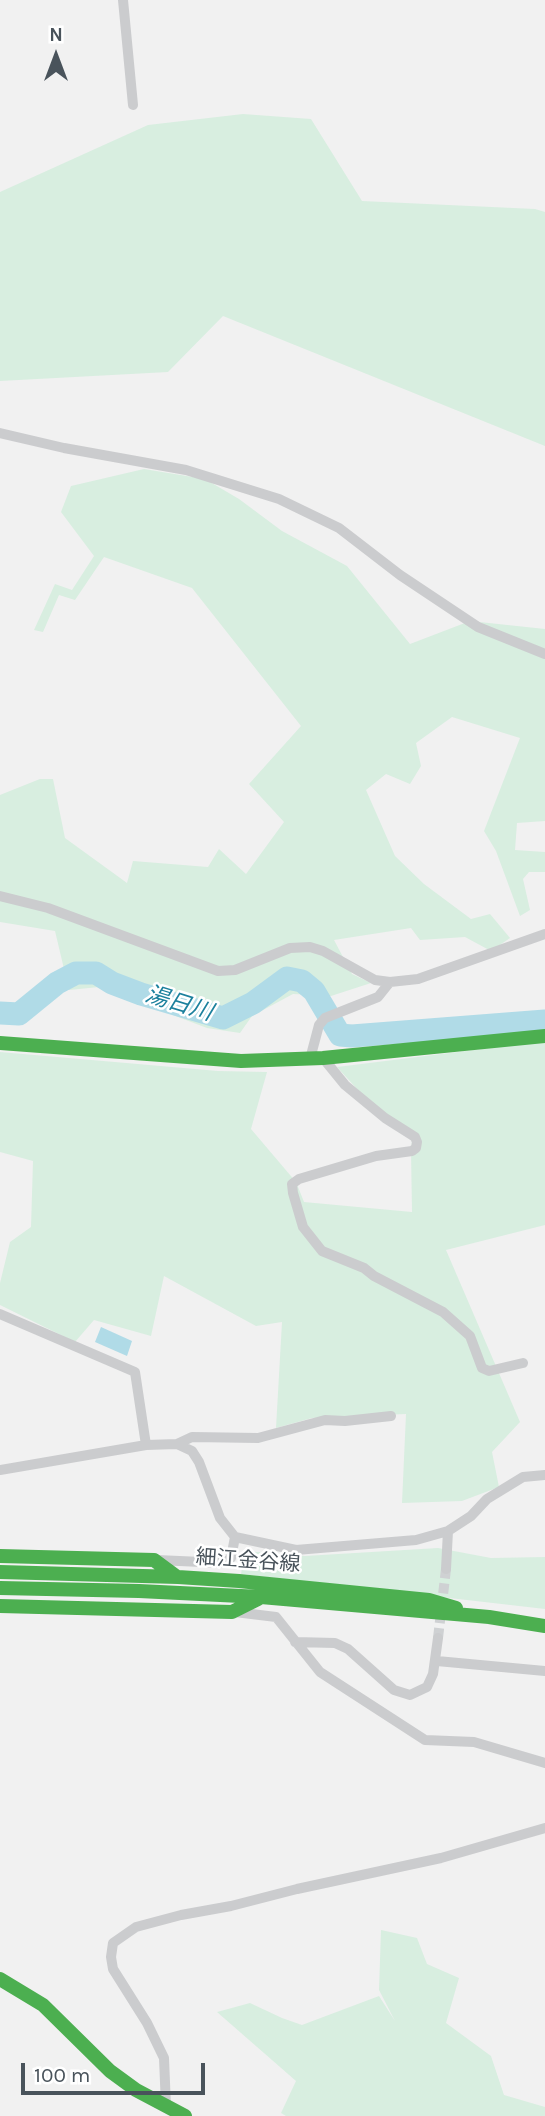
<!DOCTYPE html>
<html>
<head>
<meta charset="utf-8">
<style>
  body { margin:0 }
  #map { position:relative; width:545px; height:2116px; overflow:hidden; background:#f1f1f1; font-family:Karla,sans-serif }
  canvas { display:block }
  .north { position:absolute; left:21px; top:21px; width:70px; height:70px; -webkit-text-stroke:5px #fff; paint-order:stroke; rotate:0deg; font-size:19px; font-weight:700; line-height:28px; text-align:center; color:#49535b }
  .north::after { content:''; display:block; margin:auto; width:24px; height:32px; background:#49535b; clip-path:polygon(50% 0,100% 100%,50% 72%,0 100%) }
  .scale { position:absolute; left:21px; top:2063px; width:184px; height:32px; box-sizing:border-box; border:4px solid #49535b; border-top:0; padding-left:9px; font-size:21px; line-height:24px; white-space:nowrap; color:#49535b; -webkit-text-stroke:5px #fff; paint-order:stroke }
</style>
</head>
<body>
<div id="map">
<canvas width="545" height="2116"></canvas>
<div class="north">N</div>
<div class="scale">100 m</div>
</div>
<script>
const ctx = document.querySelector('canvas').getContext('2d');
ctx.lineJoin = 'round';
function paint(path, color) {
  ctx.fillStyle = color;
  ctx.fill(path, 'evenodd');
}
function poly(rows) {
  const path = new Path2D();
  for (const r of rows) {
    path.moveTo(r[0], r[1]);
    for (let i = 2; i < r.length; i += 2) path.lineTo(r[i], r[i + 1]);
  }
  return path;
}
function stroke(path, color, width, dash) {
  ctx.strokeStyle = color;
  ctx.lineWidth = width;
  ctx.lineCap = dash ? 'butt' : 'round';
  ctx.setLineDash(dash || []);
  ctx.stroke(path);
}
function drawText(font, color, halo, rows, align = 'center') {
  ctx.font = font + ' Karla,"Noto Sans JP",sans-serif';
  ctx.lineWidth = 5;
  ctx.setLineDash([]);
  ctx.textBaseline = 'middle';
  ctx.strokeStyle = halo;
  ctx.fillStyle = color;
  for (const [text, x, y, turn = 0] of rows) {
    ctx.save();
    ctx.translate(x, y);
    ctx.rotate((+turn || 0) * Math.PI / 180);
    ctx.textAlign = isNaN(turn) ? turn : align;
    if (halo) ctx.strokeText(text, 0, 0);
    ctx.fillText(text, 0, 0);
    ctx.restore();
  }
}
const green = poly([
  [243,114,311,119,362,201,535,209,545,212,545,446,223,316,168,372,0,381,0,192,148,125],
  [144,469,205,479,239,499,282,531,347,566,410,644,470,621,545,629,545,821,517,823,515,850,545,852,545,872,529,872,523,879,530,910,520,916,496,851,484,831,520,738,452,717,416,743,421,766,410,784,386,774,366,790,395,856,424,884,471,919,490,914,510,938,491,951,465,937,420,940,411,928,334,940,352,974,371,983,331,996,293,994,252,1016,240,1033,207,1028,99,987,69,990,55,931,0,922,0,795,40,779,53,779,65,838,127,883,133,861,208,867,219,849,246,874,284,822,249,784,301,726,192,588,104,557,75,600,59,595,43,632,34,630,55,584,72,590,94,556,61,512,71,486],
  [545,1041,545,1225,446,1250,520,1422,492,1452,499,1487,462,1501,402,1503,406,1414,312,1418,276,1428,282,1322,256,1326,164,1276,151,1336,94,1320,75,1342,0,1305,0,1283,10,1242,31,1227,33,1161,0,1152,0,1052,218,1071,267,1072,251,1129,296,1182,304,1202,412,1212,411,1151,412,1140,368,1101,337,1067],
  [438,1548,491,1558,545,1557,545,1609,241,1574,245,1551,305,1556],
  [381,1930,417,1938,427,1964,459,1978,446,2023,491,2056,504,2095,545,2107,545,2116,286,2116,281,2113,296,2081,217,2012,250,2003,282,2018,302,2025,379,1996,395,2021,379,1990]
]);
const water = poly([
  [101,1327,132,1341,127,1356,95,1342]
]);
const river = poly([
  [0,1013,19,1014,57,983,76,973,96,973,112,983,141,994,223,1018,253,1003,287,978,302,981,314,991,340,1035,352,1036,545,1021]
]);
const streetTunnel = poly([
  [438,1638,446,1569]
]);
const street = poly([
  [123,0,133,105],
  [0,433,64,448,186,470,279,499,339,528,400,575,478,627,545,654],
  [0,896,48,908,218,971,235,970,290,948,310,947,323,951,375,980,390,982,418,979,545,934],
  [323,1058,345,1085,385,1118,415,1137,417,1142,416,1148,412,1151,376,1156,299,1179,292,1184,293,1193,303,1227,322,1251,364,1268,374,1276,443,1312,470,1336,482,1368,489,1371,523,1363],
  [310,1059,319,1025,325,1018,378,997,390,982],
  [0,1314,135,1372,146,1445],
  [177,1444,192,1437,258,1438,325,1420,345,1421,391,1416],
  [0,1470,146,1445,177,1444,192,1451,199,1462,220,1518,235,1537,296,1550,416,1540,448,1531,471,1516,487,1499,523,1477,545,1475],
  [157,1560,224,1563,231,1558,235,1537],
  [446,1569,448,1531],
  [235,1612,276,1617,320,1672,425,1740,474,1742,545,1763],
  [295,1642,335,1643,348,1649,394,1690,410,1695,427,1687,433,1674,438,1638],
  [437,1661,545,1671],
  [166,2107,164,2058,147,2023,113,1969,111,1957,113,1943,136,1927,181,1915,231,1906,297,1889,441,1858,545,1828]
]);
const fast = poly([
  [0,1043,241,1061,323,1058,545,1036],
  [0,1556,154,1560,177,1577],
  [0,1572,178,1577,239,1581,429,1600,456,1608],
  [0,1588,139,1591,261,1597,489,1617,545,1626],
  [0,1606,232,1612,258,1599],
  [0,1979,43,2005,110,2071,136,2090,185,2116]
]);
const streetNames = [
  ["細江金谷線",248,1561,4]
];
const waterNames = [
  ["湯日川",179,1004,17]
];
paint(green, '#d8eee0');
paint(water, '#b0dbe7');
stroke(river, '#b0dbe7', 23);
stroke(streetTunnel, '#cfd1d3', 10, [10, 5]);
stroke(street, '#cbccce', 10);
stroke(fast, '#4caf50', 14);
drawText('21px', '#49535b', '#fff', streetNames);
drawText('italic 23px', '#1b809d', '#fff', waterNames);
</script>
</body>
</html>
